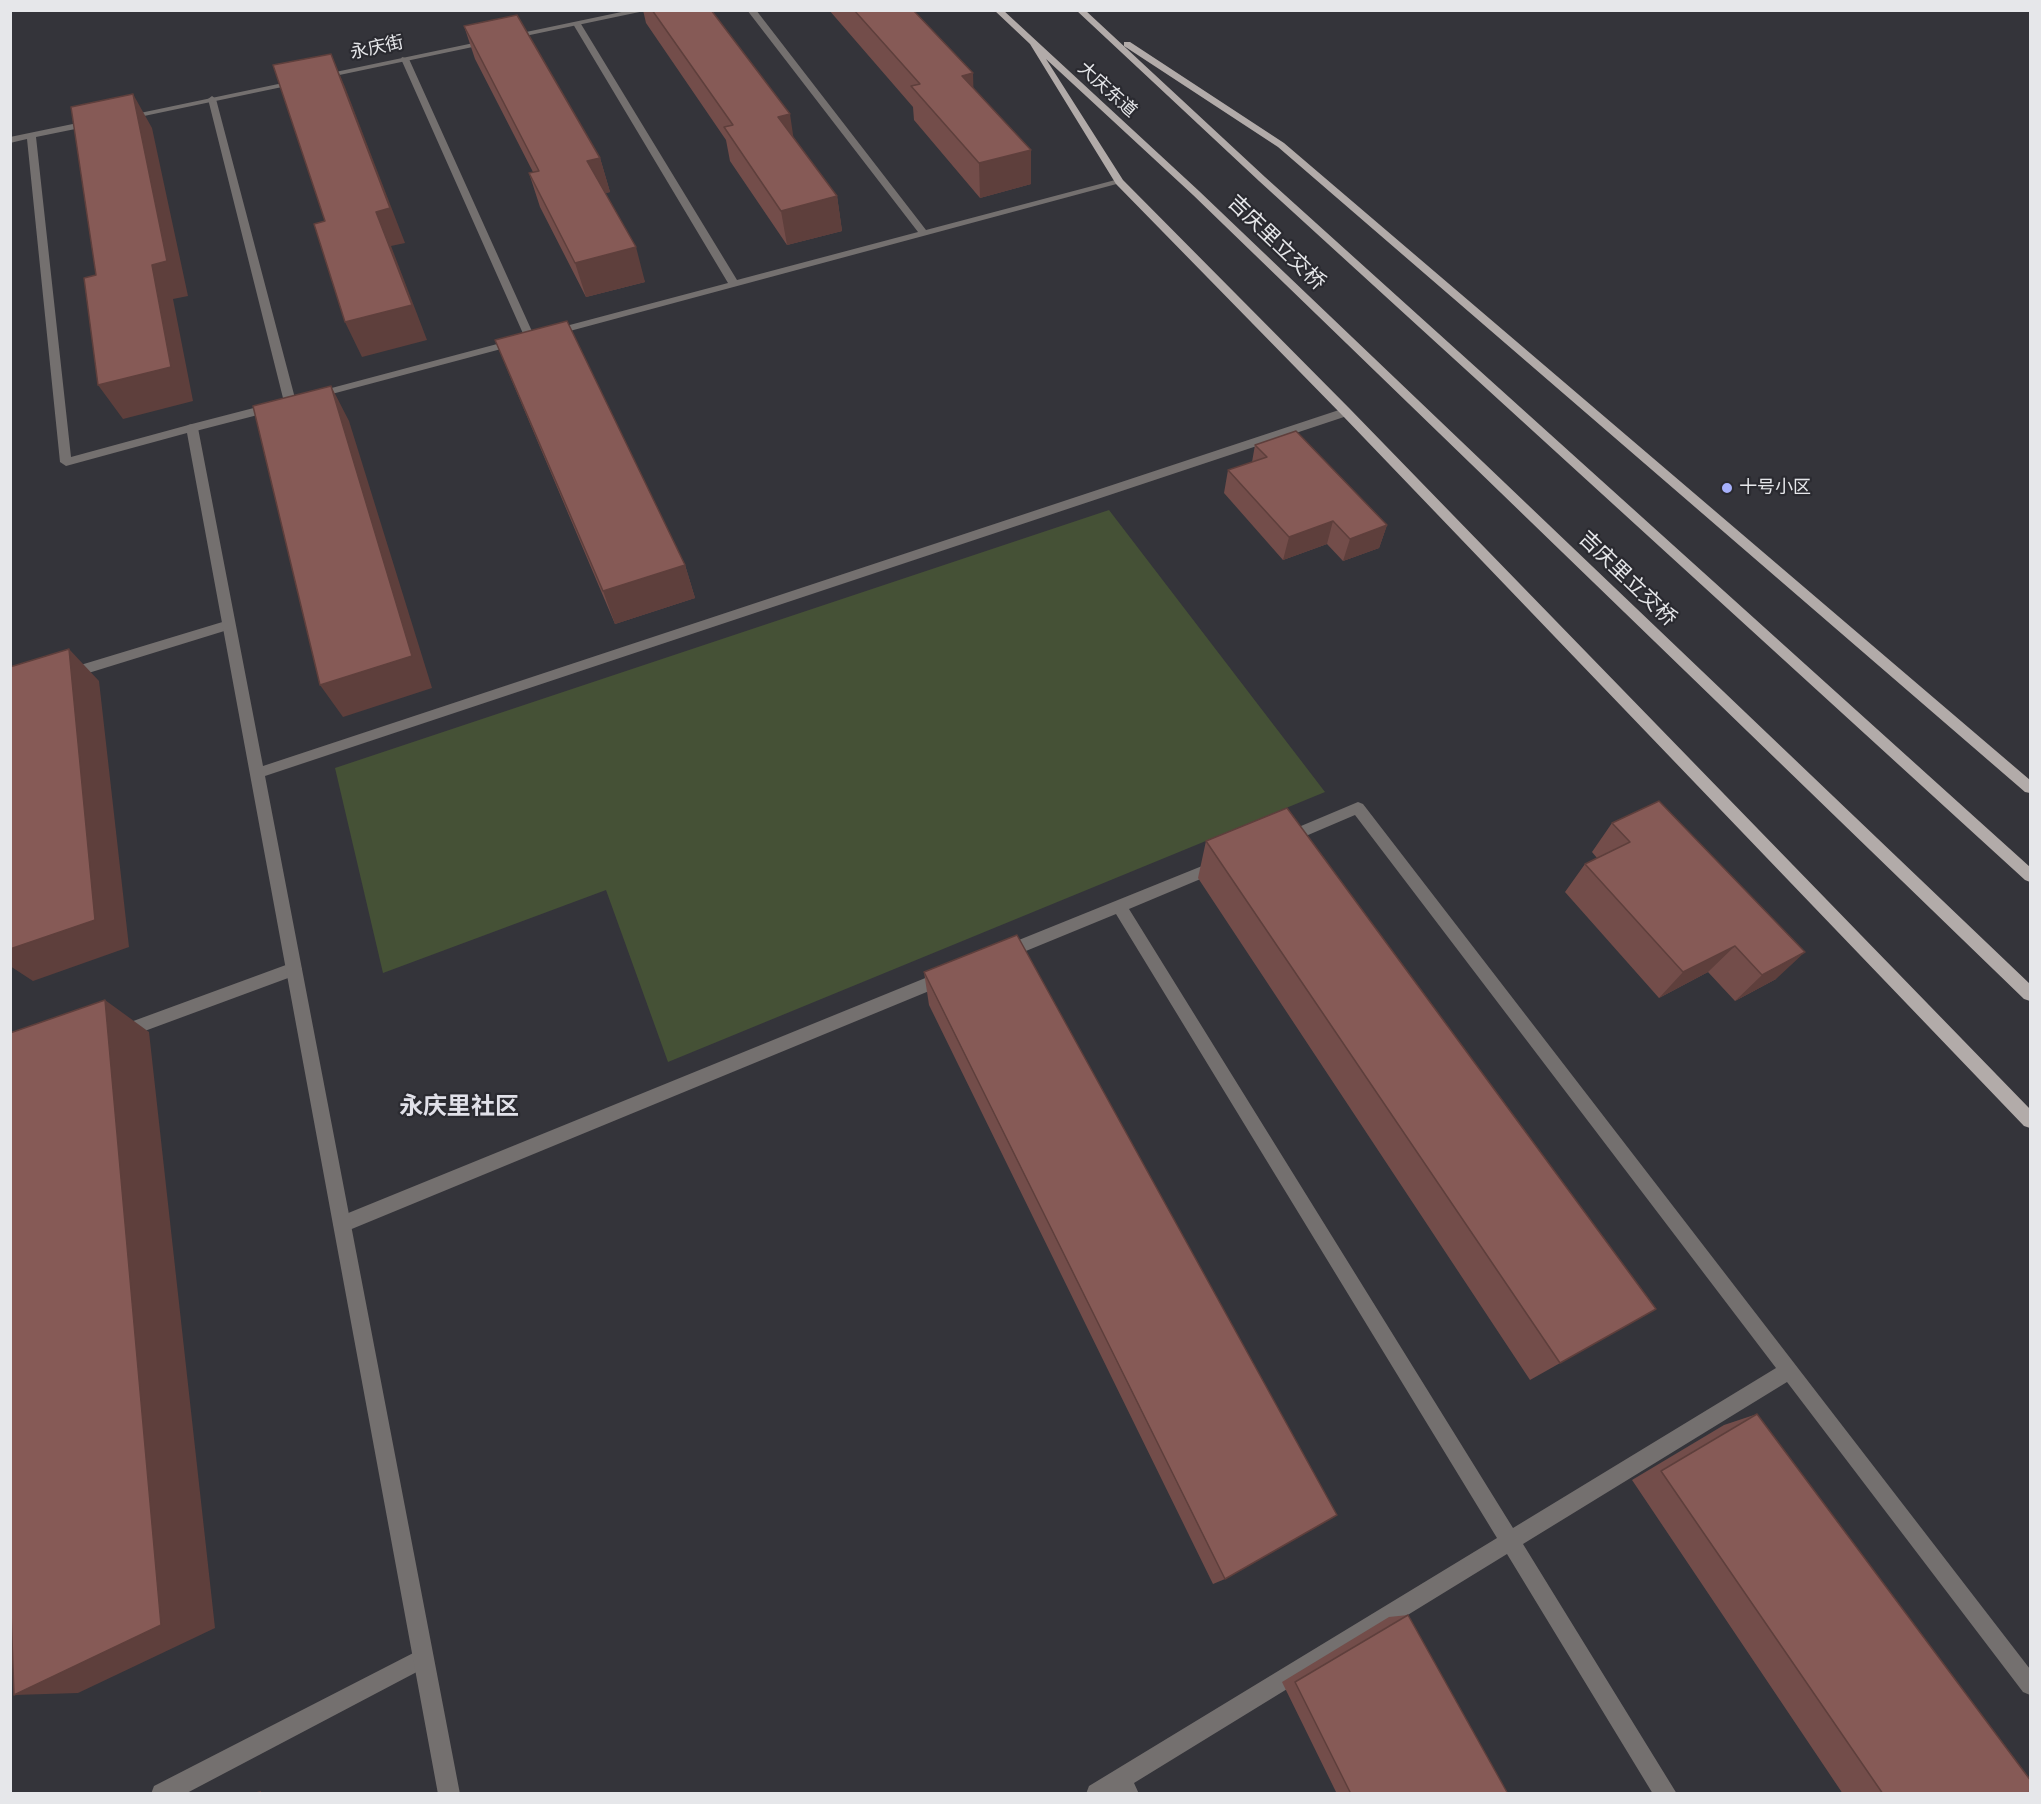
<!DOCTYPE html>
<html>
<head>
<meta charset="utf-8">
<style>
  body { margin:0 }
  #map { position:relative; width:2041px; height:1804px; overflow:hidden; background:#34343a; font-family:Arial,sans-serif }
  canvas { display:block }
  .frame { position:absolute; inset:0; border:12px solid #e6e7ea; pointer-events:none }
</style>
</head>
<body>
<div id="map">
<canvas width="2041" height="1804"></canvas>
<div class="frame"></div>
</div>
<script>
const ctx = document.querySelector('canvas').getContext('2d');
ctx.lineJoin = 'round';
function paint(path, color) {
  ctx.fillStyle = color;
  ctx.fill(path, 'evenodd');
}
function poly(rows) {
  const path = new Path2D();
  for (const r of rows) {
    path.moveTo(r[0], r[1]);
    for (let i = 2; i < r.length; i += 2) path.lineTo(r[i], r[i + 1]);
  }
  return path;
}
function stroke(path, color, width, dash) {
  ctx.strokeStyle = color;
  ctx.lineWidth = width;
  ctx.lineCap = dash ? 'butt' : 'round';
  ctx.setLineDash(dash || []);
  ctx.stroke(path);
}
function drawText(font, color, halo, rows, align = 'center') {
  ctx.font = font + ' Arial,"Noto Sans SC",sans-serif';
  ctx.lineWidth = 4.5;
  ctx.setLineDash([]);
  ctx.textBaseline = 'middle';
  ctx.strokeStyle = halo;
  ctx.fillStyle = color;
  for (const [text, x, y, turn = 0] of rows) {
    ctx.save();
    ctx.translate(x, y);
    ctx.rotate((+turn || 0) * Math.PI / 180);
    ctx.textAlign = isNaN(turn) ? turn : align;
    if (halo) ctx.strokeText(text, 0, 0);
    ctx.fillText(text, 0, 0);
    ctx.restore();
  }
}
const green = poly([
  [1109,510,1325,792,668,1062,606,890,383,973,335,768]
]);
const service = poly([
  [747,10,756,10,926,230,1119,179,1124,182,555,335,547,335,547,331,728,283,573,24,574,22,581,24,737,280,918,232,747,10],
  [402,57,409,59,535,338,534,340,526,340,525,338,401,59,402,57],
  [212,96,216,99,296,402,290,406,284,402,208,99,212,96],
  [516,339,521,342,520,344,313,399,307,396,309,394,516,339],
  [273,403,277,404,277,410,192,432,186,428,188,425,273,403],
  [229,620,235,625,234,628,69,679,62,674,64,670,229,620],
  [1358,802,1363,804,2030,1669,2030,1695,2023,1692,1787,1382,1523,1544,1677,1794,1653,1794,1507,1554,1134,1783,1139,1794,1086,1794,1089,1786,1497,1538,1116,914,1004,960,999,958,996,953,999,948,1212,862,1222,862,1224,866,1222,870,1129,909,1513,1528,1776,1368,1355,815,1287,844,1282,842,1280,838,1282,834,1358,802],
  [294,962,299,964,302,969,299,974,123,1039,117,1037,115,1032,117,1027,294,962],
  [945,970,951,972,953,977,951,982,342,1233,336,1230,333,1224,336,1218,945,970],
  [423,1648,430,1651,433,1658,430,1665,185,1794,151,1794,154,1786,423,1648]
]);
const minor = poly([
  [631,10,649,10,125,120,121,117,631,10],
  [92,120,95,121,95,125,36,137,71,457,192,424,198,428,263,766,1342,409,1346,408,1352,412,1350,415,265,776,460,1794,438,1794,187,433,66,466,60,462,27,139,10,143,10,137,92,120]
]);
const primary = poly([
  [994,10,1003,10,1199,191,2030,984,2030,1001,2024,999,1193,195,1046,59,1123,180,1350,409,2030,1109,2030,1128,2024,1126,1342,415,1116,184,1030,44,994,10],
  [1076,10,1085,10,1265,177,2030,867,2030,882,2025,880,1259,181,1076,10],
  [1124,42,1130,42,1284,143,2030,780,2030,793,2025,792,1278,147,1124,46,1124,42]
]);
const wall = poly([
  [643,10,652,10,794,138,837,196,842,231,787,245,730,161,726,140,646,23],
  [829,10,913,10,973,89,1031,150,1031,184,980,198,914,120,913,107],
  [464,26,600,158,610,192,605,193,645,282,586,297,540,207,529,173,533,172,475,59],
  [495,340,685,565,695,598,615,624,509,374],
  [1255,445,1387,525,1379,548,1343,561,1327,544,1283,560,1224,493,1228,470,1252,462],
  [1612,823,1776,979,1735,1001,1708,972,1659,998,1565,892,1585,864,1597,858,1592,852],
  [1206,841,1656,1309,1530,1380,1198,878],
  [924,972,1225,1579,1213,1584,929,1005],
  [1757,1414,2031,1794,1843,1794,1632,1480,1724,1425],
  [1408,1615,1508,1794,1337,1794,1282,1682,1389,1617]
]);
const shadedWall = poly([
  [331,54,345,87,405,243,391,246,427,340,362,357,345,322,376,212],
  [973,73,974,107,962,76],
  [133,94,152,128,188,296,173,299,193,401,123,419,98,385,152,265],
  [790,114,795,148,778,117],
  [1031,150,1031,184,980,198,979,163],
  [600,158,610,192,597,196,587,161],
  [837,196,842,231,787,245,781,211],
  [636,247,645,282,586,297,575,263],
  [331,386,349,421,432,688,343,717,320,685],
  [1333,521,1327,544,1283,560,1289,537],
  [1387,525,1379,548,1343,561,1350,539],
  [685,565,695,598,615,624,603,591],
  [69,649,99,681,129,947,33,981,10,966,10,949],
  [1735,946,1708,972,1659,998,1683,972],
  [1805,952,1776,979,1735,1001,1762,975],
  [105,1000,149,1032,215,1628,78,1693,14,1695],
  [261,1791,261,1794,248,1794]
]);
const building = poly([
  [652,10,711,10,790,114,778,117,837,196,781,211,724,127,733,125,652,10],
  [854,10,913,10,973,73,962,76,1031,150,979,163,911,86,920,84,854,10],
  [517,15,600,158,587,161,636,247,575,263,529,173,539,171,464,26,517,15],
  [331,54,390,208,376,212,412,305,345,322,314,224,325,221,273,65,331,54],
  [133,94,167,261,152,265,171,367,98,385,84,278,96,275,71,107,133,94],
  [567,321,685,565,603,591,495,340,567,321],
  [331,386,412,656,320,685,253,406,331,386],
  [1296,431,1387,525,1350,539,1333,521,1289,537,1228,470,1267,457,1255,445,1296,431],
  [69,649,95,920,10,949,10,667,69,649],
  [1659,801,1805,952,1762,975,1735,946,1683,972,1585,864,1630,842,1612,823,1659,801],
  [1287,808,1656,1309,1560,1363,1206,841,1287,808],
  [1017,935,1337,1515,1225,1579,924,972,1017,935],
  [105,1000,161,1625,14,1695,10,1583,10,1033,105,1000],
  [1757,1414,2031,1781,2031,1794,1883,1794,1661,1471,1757,1414],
  [1408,1615,1508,1794,1351,1794,1295,1682,1408,1615]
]);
const markers = [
  [1727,488,6,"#a7b1fc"]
];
const farStreetnames = [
  ["永庆街",377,48,-12],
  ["大庆东道",1107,90,42]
];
const farPoinames = [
  ["十号小区",1739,488]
];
const streetNames = [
  ["吉庆里立交桥",1276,243,44],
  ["吉庆里立交桥",1627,579,44]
];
const quarterNames = [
  ["永庆里社区",459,1107]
];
paint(green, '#455136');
paint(service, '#74706f');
paint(minor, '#74706f');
paint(primary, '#b2aba9');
paint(wall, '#734d4a');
paint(shadedWall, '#5e3f3c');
paint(building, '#865a56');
stroke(building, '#5e3f3c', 1.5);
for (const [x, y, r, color] of markers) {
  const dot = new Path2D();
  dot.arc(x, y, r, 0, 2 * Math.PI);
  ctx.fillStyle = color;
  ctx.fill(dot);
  stroke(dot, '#2a2a30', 2);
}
drawText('18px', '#e6e7ea', '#2a2a30', farStreetnames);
drawText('18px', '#e6e7ea', '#2a2a30', farPoinames, 'left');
drawText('21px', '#e6e7ea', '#2a2a30', streetNames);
drawText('bold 24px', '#e1e1e9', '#2a2a30', quarterNames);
</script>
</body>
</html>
